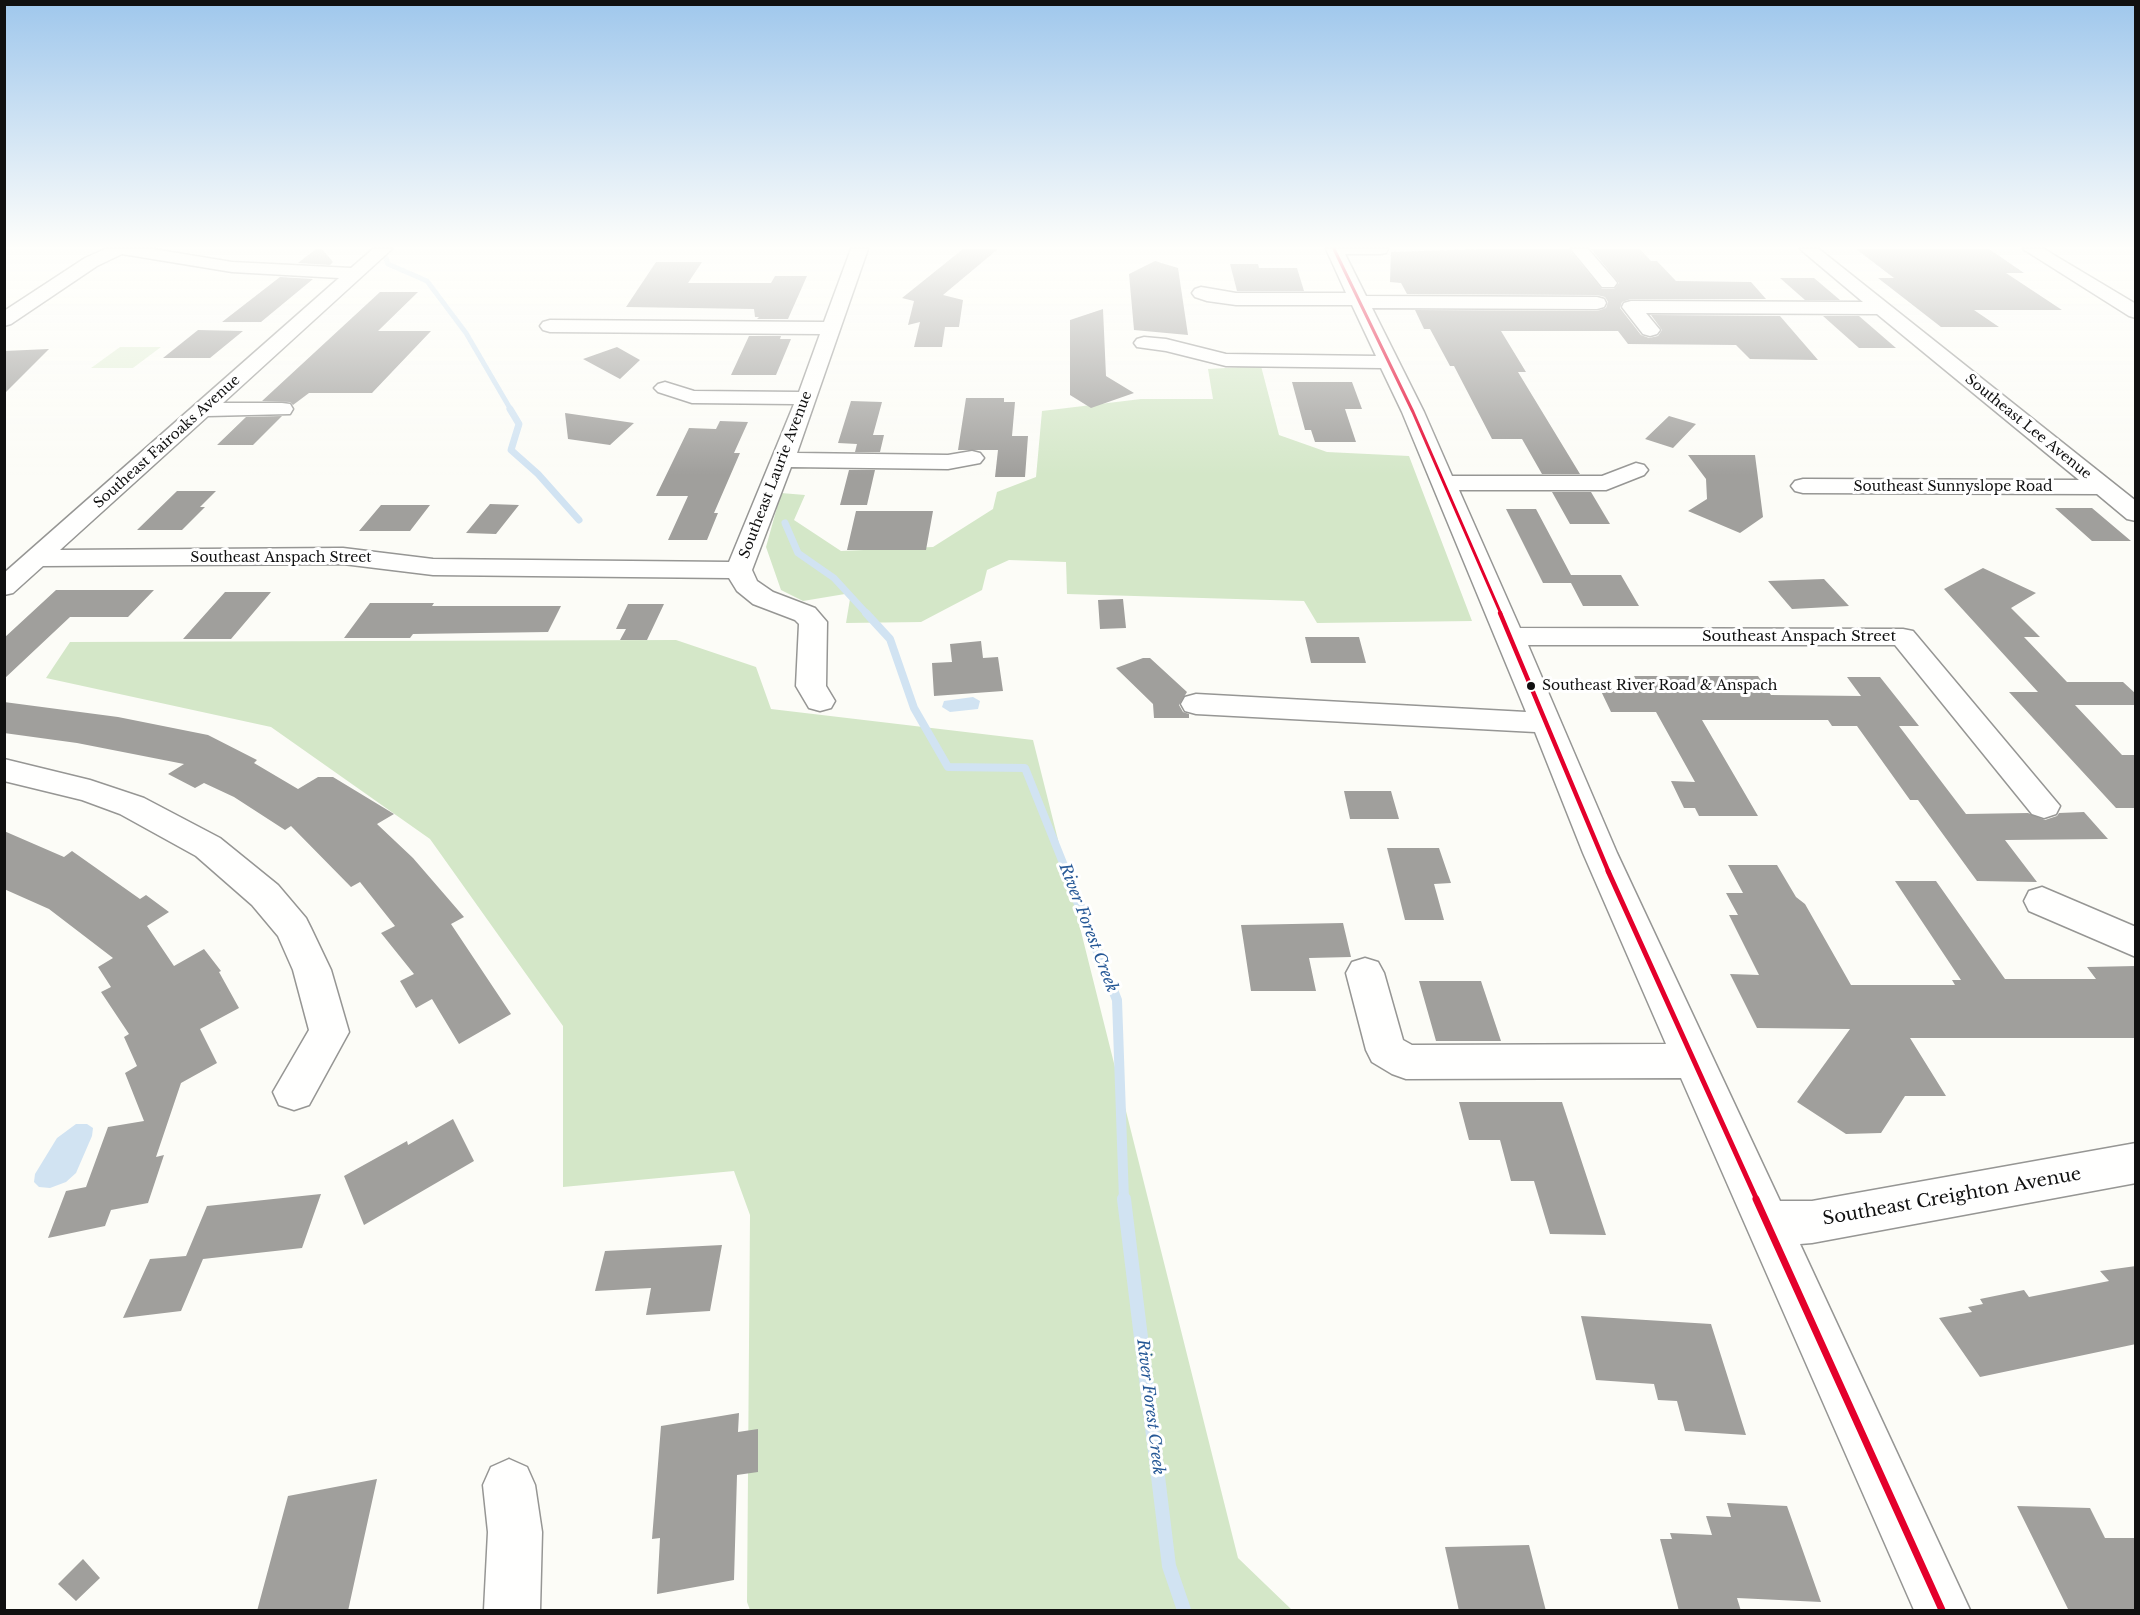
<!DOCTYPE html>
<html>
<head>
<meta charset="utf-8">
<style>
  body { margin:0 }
  #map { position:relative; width:2140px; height:1615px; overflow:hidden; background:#fcfcf7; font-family:"Libre Baskerville",serif }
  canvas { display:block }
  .frame { position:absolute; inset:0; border:6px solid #101010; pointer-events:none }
</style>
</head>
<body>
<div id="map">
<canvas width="2140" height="1615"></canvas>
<div class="frame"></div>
</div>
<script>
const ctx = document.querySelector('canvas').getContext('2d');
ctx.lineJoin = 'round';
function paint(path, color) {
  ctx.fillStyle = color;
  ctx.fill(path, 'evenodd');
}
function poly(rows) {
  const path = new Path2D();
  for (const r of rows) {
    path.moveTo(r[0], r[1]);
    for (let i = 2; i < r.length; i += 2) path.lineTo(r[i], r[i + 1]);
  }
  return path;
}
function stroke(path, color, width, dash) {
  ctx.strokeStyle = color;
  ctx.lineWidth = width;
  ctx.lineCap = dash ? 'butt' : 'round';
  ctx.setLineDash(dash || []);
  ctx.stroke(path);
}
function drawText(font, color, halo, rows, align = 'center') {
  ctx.font = font + ' "Libre Baskerville",serif';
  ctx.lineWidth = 6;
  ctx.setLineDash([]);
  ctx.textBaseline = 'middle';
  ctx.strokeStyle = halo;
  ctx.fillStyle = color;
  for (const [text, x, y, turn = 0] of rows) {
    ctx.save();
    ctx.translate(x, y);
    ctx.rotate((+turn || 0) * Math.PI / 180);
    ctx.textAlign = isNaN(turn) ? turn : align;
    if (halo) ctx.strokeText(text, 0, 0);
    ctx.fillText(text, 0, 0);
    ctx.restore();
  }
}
const green = poly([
  [120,347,161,347,133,368,91,368]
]);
const forest = poly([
  [1261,366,1279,435,1327,452,1409,456,1472,621,1317,623,1304,601,1067,594,1066,562,1009,560,987,570,982,590,921,622,846,623,851,593,803,601,781,590,766,547,781,493,805,495,794,520,841,551,933,547,993,509,997,492,1036,477,1042,411,1141,399,1213,399,1208,369],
  [676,640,756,667,771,709,1033,740,1238,1558,1292,1610,750,1610,747,1602,750,1215,734,1171,563,1187,563,1026,430,839,271,727,46,678,70,642]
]);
const water = poly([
  [973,697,980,701,978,709,950,712,942,707,944,701],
  [76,1124,87,1124,93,1128,92,1136,76,1173,66,1182,50,1188,39,1187,34,1182,35,1174,57,1138]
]);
const streamFar4 = poly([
  [385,256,388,264,427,281,466,333,511,410]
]);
const streamFar3 = poly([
  [510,409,519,424,511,450,538,474,579,520],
  [785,523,798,553,834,578,867,614]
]);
const streamFar2 = poly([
  [866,613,890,639,914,708,948,767,1025,768,1067,873]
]);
const streamFar1 = poly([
  [1066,871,1117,1000,1124,1200]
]);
const stream = poly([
  [1124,1199,1169,1566,1184,1610]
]);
const building = poly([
  [316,249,322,249,333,262,330,265,298,263],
  [963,249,998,249,943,295,963,300,959,327,945,327,942,347,914,347,920,322,908,325,914,301,902,298],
  [1481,249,1569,249,1602,289,1614,289,1619,283,1591,249,1640,249,1651,261,1657,261,1676,281,1751,282,1766,299,1631,299,1622,302,1620,308,1641,335,1649,338,1658,336,1662,330,1651,315,1780,316,1818,360,1750,359,1736,345,1628,344,1618,331,1501,331,1526,372,1518,372,1580,474,1542,474,1522,439,1492,439,1454,366,1450,366,1430,329,1424,329,1415,310,1597,311,1606,308,1608,302,1605,297,1597,295,1407,294,1401,283,1390,282,1391,252],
  [1856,249,1989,249,2024,273,2006,273,2062,310,1974,310,1999,327,1941,327,1878,278,1894,278],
  [1155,261,1178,268,1188,335,1134,330,1129,274],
  [656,262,702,262,688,283,771,283,775,276,807,276,788,319,757,319,759,317,755,317,754,309,626,307],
  [1230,264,1258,264,1259,268,1297,268,1304,291,1237,291],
  [280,277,313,279,261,322,222,322],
  [1780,278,1814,278,1840,300,1805,300],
  [380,292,418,292,378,331,431,331,372,393,309,393,293,405,290,402,262,401],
  [1103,309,1106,376,1134,393,1091,408,1070,395,1070,320],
  [1823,316,1859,316,1896,348,1859,348],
  [198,330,243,331,210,358,163,358],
  [749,336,781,336,780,339,791,339,776,375,731,375],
  [617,347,640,360,620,379,583,359],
  [49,349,4,394,4,351],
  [1292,382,1352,382,1362,409,1345,409,1356,442,1315,442,1311,430,1305,430],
  [966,398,1004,398,1004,402,1015,402,1012,436,1028,436,1025,477,995,477,998,450,958,450],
  [851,401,882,402,873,435,884,435,880,452,855,452,857,444,838,443],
  [565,413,634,423,610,445,568,439],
  [282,416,253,445,217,445,246,417],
  [1669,416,1696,424,1673,448,1645,439],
  [720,421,748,422,734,453,740,453,714,513,718,513,707,540,668,540,688,496,656,496,689,428,716,429],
  [1688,455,1755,455,1763,517,1740,533,1688,511,1707,499,1706,479],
  [849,470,875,470,867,505,840,505],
  [177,491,216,491,200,507,205,507,182,530,137,530],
  [1552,492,1591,492,1610,524,1570,524],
  [490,504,519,505,496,534,466,533],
  [381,505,430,505,410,531,359,531],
  [2055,508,2092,508,2131,541,2092,541],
  [1506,509,1536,509,1571,575,1621,575,1639,606,1583,606,1571,583,1543,583],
  [856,511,933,511,926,550,847,550],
  [1983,568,2036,593,2011,608,2040,637,2024,637,2067,682,2123,682,2136,694,2136,705,2075,705,2122,755,2136,755,2136,808,2116,808,2009,692,2038,692,1944,589],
  [1824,579,1849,606,1792,609,1768,581],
  [56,590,154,590,128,617,70,617,4,679,4,638],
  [225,592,271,592,231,639,183,639],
  [1123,599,1126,628,1100,629,1098,600],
  [370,603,434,603,432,606,561,606,548,632,413,634,410,638,344,638],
  [628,604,664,604,647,640,620,640,626,629,616,629],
  [1305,637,1359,637,1366,663,1311,663],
  [981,641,983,658,998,657,1003,691,934,696,932,663,952,662,950,644],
  [1143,658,1150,658,1187,692,1179,705,1183,712,1189,714,1189,718,1154,718,1153,704,1116,668],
  [1634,676,1758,676,1771,695,1861,696,1847,677,1880,677,1919,726,1899,726,1966,814,2028,813,2045,820,2057,816,2059,813,2084,812,2108,839,2005,840,2037,882,1977,881,1918,800,1910,800,1857,726,1832,726,1828,720,1702,720,1758,816,1699,816,1695,808,1684,808,1671,781,1695,782,1656,712,1611,712,1600,689,1641,690],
  [4,702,118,717,208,735,257,760,254,763,298,789,318,777,333,777,394,814,377,824,413,858,464,917,451,924,511,1014,459,1044,432,999,416,1008,400,981,414,974,381,933,395,926,360,882,351,887,291,826,285,830,234,797,204,783,195,788,168,774,184,764,77,743,4,733],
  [1344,791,1391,791,1399,819,1350,819],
  [4,831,64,857,72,851,140,899,146,895,169,912,147,926,174,966,204,949,221,971,219,972,239,1008,200,1029,217,1063,181,1083,156,1157,164,1155,148,1203,111,1210,105,1226,48,1238,66,1191,86,1187,108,1127,144,1121,125,1073,137,1066,124,1037,129,1034,101,992,111,987,98,967,113,958,49,909,4,889],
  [1387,848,1439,848,1451,883,1434,884,1444,920,1405,920],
  [1728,865,1777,865,1796,897,1805,904,1851,985,1955,985,1952,980,1961,980,1895,881,1936,881,2005,979,2096,979,2087,967,2136,966,2136,1038,1910,1038,1946,1096,1905,1096,1881,1133,1846,1134,1797,1102,1850,1029,1757,1028,1730,974,1759,975,1729,915,1738,915,1726,893,1743,893],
  [1343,923,1351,957,1309,958,1316,991,1251,991,1241,925],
  [1419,981,1481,981,1501,1041,1436,1041],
  [1459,1102,1562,1102,1606,1235,1550,1234,1534,1181,1511,1181,1500,1140,1469,1140],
  [453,1119,474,1161,364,1225,344,1176,407,1141,408,1145],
  [321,1194,302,1248,203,1259,181,1311,123,1318,150,1259,186,1256,207,1206],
  [722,1245,710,1311,646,1315,651,1288,595,1291,605,1251],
  [2136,1266,2136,1344,1980,1377,1939,1318,1972,1312,1968,1307,1983,1304,1980,1299,2024,1290,2029,1297,2109,1281,2100,1271],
  [1581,1316,1711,1324,1746,1435,1685,1431,1677,1401,1658,1400,1654,1384,1596,1380],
  [739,1413,738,1432,758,1429,758,1472,737,1475,734,1580,657,1594,660,1538,652,1539,661,1426],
  [377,1479,348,1611,257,1611,288,1496],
  [1727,1503,1787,1506,1821,1602,1737,1598,1741,1611,1679,1611,1660,1539,1672,1539,1670,1533,1712,1535,1706,1516,1731,1517],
  [2017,1506,2090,1508,2105,1538,2136,1538,2136,1611,2069,1611],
  [1529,1545,1546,1611,1459,1611,1445,1547],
  [83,1559,100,1578,76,1601,58,1584]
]);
const minor = poly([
  [105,249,153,249,232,262,351,268,373,249,392,249,223,403,282,403,290,404,293,409,290,414,208,416,60,550,343,548,433,559,729,562,794,404,692,403,658,392,654,388,658,384,665,382,694,391,799,392,820,334,550,332,543,330,540,326,543,322,550,320,824,322,851,249,868,249,797,453,948,455,972,451,980,453,984,458,980,463,948,469,791,467,752,570,757,581,773,592,815,608,827,622,826,686,835,701,831,708,820,711,809,708,796,686,799,624,795,620,753,604,737,591,729,578,433,575,343,564,43,566,13,593,4,595,4,573,339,278,232,272,122,254,97,266,11,324,4,326,4,311,85,258,105,249],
  [1326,249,1388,249,1386,253,1380,254,1345,254,1366,296,1597,297,1604,299,1606,303,1604,307,1597,309,1372,308,1424,412,1452,476,1602,476,1636,463,1644,465,1648,470,1644,475,1606,490,1459,490,1520,628,1903,629,1913,631,2060,806,2056,814,2044,818,2032,814,1895,645,1528,645,1617,853,1780,1201,1812,1201,2136,1143,2136,1183,1812,1243,1800,1244,1970,1610,1914,1610,1681,1078,1406,1079,1392,1074,1372,1062,1366,1050,1346,973,1352,962,1365,958,1378,962,1384,973,1403,1040,1412,1045,1666,1044,1583,853,1535,732,1196,714,1185,711,1181,704,1185,697,1196,694,1526,712,1402,412,1381,368,1226,366,1166,351,1137,347,1134,343,1137,339,1144,337,1166,339,1226,354,1376,356,1352,305,1236,305,1207,301,1195,297,1192,293,1195,289,1201,287,1236,293,1346,293,1326,249],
  [1571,249,1588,249,1614,279,1617,283,1614,287,1602,287,1571,249],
  [1800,249,1819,249,2136,501,2136,521,2127,519,2097,494,1803,493,1795,491,1791,486,1795,481,1803,479,2079,480,1877,314,1646,313,1660,330,1657,334,1650,336,1643,334,1622,307,1624,303,1631,301,1863,302,1800,249],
  [2023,249,2044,249,2136,304,2136,318,2129,316,2023,249],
  [4,759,90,780,144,798,220,838,278,885,306,918,311,928,331,970,349,1032,309,1105,294,1110,279,1105,273,1092,309,1030,293,970,278,936,252,905,196,856,120,814,82,800,4,781,4,759],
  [2042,887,2136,927,2136,957,2029,911,2024,901,2029,891,2042,887],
  [509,1459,527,1467,535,1485,542,1532,540,1610,484,1610,488,1532,483,1485,491,1467,509,1459]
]);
const bus1Far3 = poly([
  [1334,249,1413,412,1501,614]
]);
const bus1Far2 = poly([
  [1500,613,1609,873]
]);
const bus1Far1 = poly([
  [1608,871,1757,1200]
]);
const bus1 = poly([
  [1756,1199,1942,1610]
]);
const markers = [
  [1531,686,5,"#101010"]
];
const farStreetnames = [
  ["Southeast Lee Avenue",2028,427,39],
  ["Southeast Fairoaks Avenue",167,442,-42],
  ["Southeast Laurie Avenue",776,475,-69],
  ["Southeast Sunnyslope Road",1953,487],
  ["Southeast Anspach Street",281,558]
];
const busNames = [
  ["Southeast River Road & Anspach",1542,686]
];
const streetNames = [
  ["Southeast Anspach Street",1799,637]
];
const waterNames = [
  ["River Forest Creek",1088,928,69],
  ["River Forest Creek",1150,1407,83]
];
const nearStreetnames = [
  ["Southeast Creighton Avenue",1952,1197,-10]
];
paint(green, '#e4f0d9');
paint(forest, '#d4e7c8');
paint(water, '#d1e3f2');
stroke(streamFar4, '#d1e3f2', 5);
stroke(streamFar3, '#d1e3f2', 7);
stroke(streamFar2, '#d1e3f2', 8);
stroke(streamFar1, '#d1e3f2', 10);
stroke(stream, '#d1e3f2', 14);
paint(building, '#a09f9c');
stroke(minor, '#969694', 3);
paint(minor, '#fffffe');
stroke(bus1Far3, '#e4002b', 3);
stroke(bus1Far2, '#e4002b', 4.5);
stroke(bus1Far1, '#e4002b', 5);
stroke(bus1, '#e4002b', 7);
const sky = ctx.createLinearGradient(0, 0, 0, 475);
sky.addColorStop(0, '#9fc7ec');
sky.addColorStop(0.52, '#fefefb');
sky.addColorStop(1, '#fefefb00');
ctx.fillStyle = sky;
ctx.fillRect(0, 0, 2140, 475);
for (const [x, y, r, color] of markers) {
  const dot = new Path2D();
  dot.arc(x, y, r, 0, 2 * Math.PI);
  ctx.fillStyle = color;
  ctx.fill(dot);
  stroke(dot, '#fff', 2);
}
drawText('14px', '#101010', '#fff', farStreetnames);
drawText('14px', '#101010', '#fff', busNames, 'left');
drawText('15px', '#101010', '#fff', streetNames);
drawText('italic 16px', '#265896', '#fff', waterNames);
drawText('18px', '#101010', '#fff', nearStreetnames);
</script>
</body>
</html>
